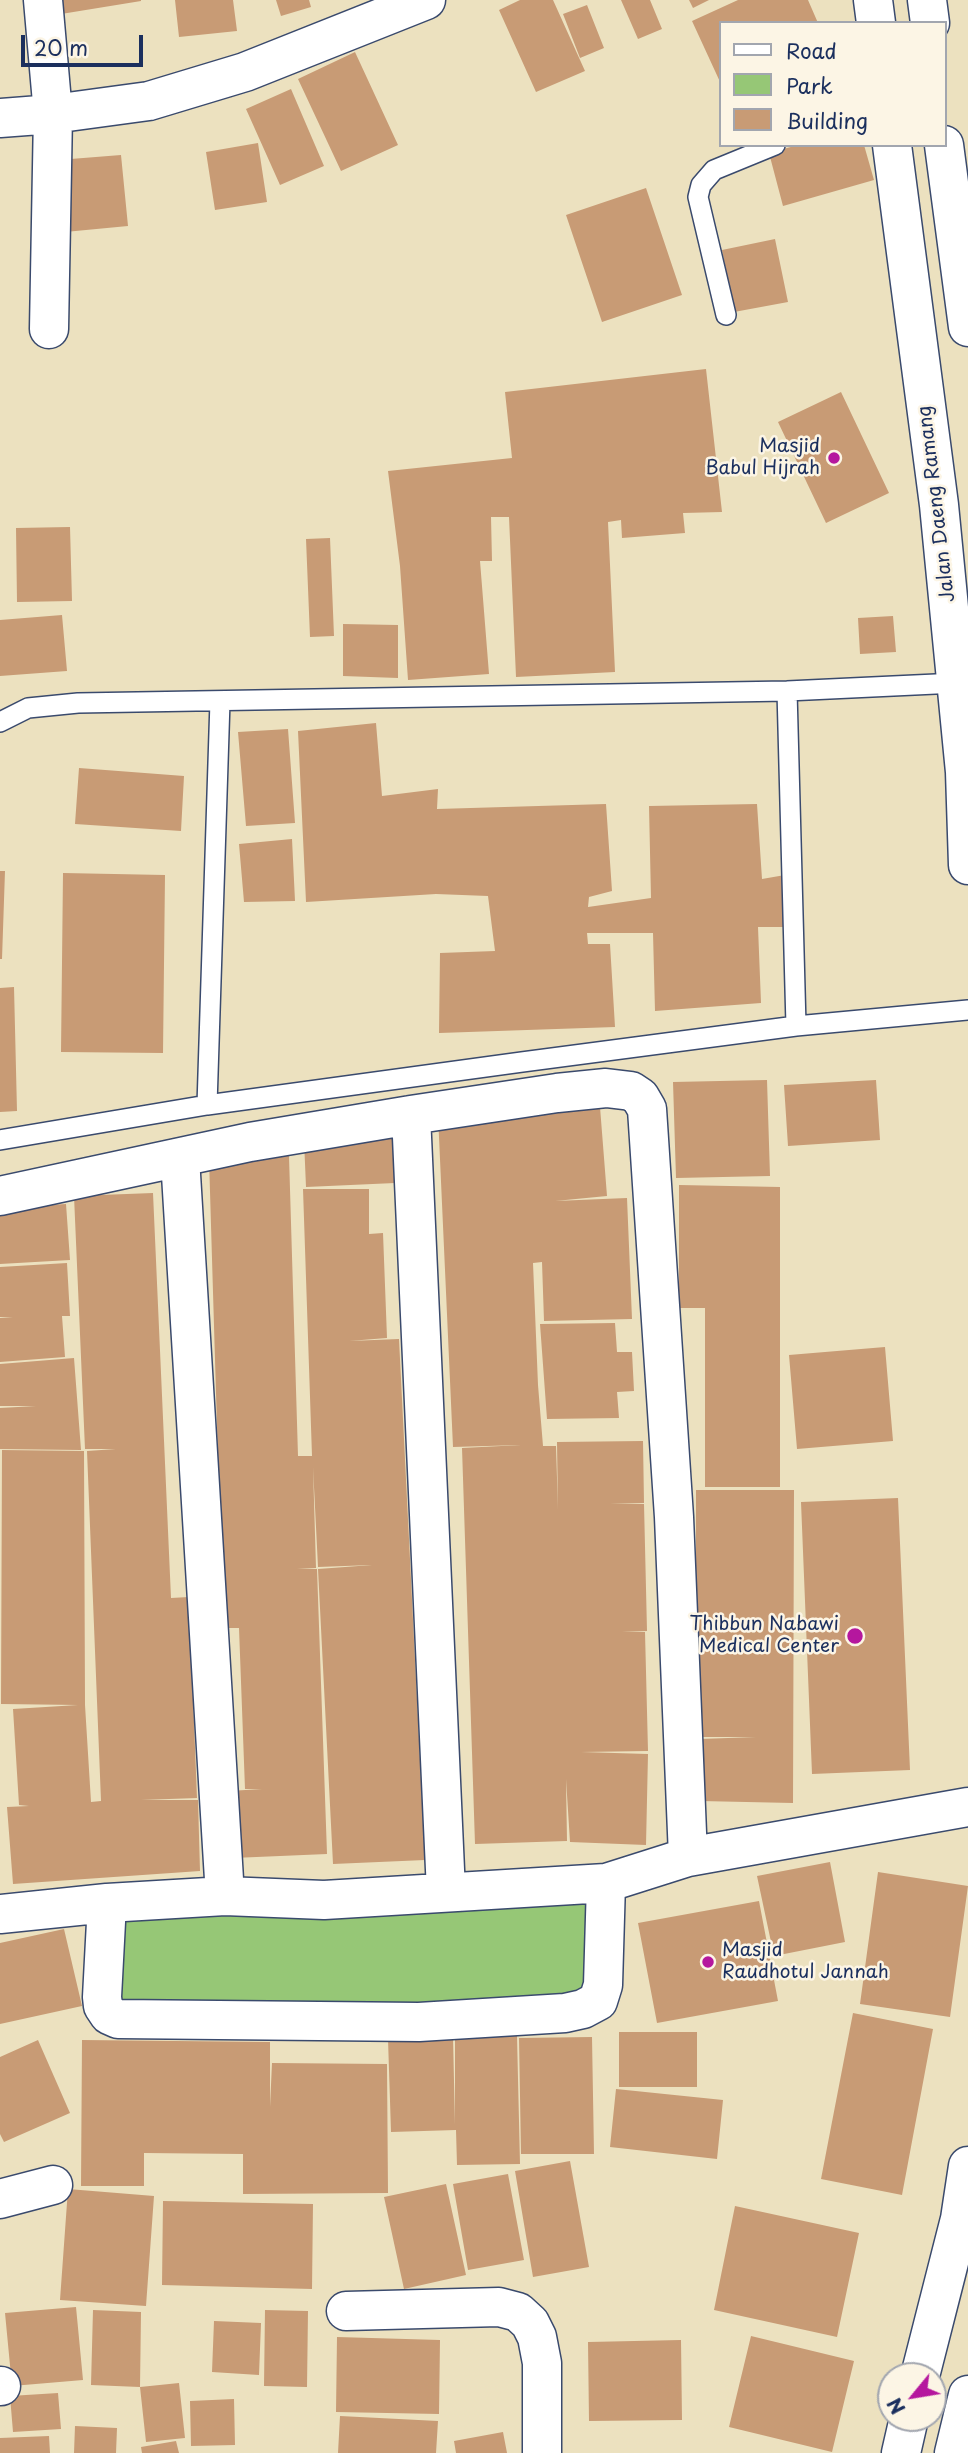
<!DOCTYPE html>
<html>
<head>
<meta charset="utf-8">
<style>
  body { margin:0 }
  #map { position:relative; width:968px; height:2453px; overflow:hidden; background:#ece1bf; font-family:"Playpen Sans",sans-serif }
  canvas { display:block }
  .legend { position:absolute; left:719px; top:21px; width:228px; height:126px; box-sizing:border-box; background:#fcf5e5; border:2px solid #a2a6af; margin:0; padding:9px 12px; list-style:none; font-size:21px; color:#1b2f5e }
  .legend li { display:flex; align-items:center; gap:14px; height:35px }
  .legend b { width:35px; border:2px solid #a2a6af }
  .north { position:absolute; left:877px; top:2362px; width:70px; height:70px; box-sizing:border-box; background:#fcf5e5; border:2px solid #a2a6af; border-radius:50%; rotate:240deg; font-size:19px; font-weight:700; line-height:28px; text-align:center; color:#1b2f5e }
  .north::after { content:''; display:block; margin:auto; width:24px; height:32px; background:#b5179e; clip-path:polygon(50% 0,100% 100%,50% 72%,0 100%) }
  .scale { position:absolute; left:21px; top:35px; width:122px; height:32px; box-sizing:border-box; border:4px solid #1b2f5e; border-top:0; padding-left:9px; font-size:21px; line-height:24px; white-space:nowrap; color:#1b2f5e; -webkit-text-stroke:5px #fcf5e5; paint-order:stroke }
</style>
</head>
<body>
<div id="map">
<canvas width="968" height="2453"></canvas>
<ul class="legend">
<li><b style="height:9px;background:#fff"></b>Road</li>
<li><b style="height:19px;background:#96c776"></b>Park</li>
<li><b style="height:19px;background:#c89b75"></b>Building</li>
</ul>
<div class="north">N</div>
<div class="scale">20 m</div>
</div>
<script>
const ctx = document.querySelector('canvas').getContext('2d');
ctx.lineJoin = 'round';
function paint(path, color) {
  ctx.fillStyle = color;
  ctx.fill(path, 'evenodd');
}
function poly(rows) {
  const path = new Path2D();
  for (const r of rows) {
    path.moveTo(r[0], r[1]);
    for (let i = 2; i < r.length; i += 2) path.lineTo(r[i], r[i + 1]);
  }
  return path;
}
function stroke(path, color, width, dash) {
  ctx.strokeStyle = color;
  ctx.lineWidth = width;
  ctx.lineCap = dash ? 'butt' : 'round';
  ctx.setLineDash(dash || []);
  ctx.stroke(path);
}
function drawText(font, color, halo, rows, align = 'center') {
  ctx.font = font + ' "Playpen Sans",sans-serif';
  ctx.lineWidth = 5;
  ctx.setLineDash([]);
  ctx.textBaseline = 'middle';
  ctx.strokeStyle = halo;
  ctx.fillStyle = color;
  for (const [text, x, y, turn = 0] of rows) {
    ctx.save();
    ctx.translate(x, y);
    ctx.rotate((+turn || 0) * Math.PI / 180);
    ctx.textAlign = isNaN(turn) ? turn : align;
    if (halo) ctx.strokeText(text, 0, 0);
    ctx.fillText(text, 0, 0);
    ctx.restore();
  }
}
const green = poly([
  [592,1899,595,1981,580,1998,390,2013,116,2004,114,1910]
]);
const building = poly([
  [52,0,141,0,141,1,55,15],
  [175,0,233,0,237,31,179,37],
  [276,0,309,0,311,7,281,16],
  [520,0,553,0,585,71,536,92,499,10],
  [621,0,650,0,662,29,638,39],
  [689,0,709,0,693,8],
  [738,0,808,0,818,23,721,23,721,84,692,21],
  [587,5,604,48,580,58,563,14],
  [355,52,398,145,341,171,298,79],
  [291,89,324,166,280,185,246,109],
  [258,143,267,202,215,210,206,152],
  [798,145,864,145,874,180,783,206,769,153],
  [121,155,128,226,65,232,58,160],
  [646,188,682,295,602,322,566,215],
  [775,239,788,302,734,312,722,250],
  [706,369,722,512,683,513,685,533,622,538,621,520,608,522,615,672,516,677,509,517,491,517,492,561,480,561,489,674,408,680,400,566,388,471,512,458,505,392],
  [841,392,889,493,826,523,778,422],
  [70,527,72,601,17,602,16,528],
  [330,538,334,636,310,637,306,539],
  [62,615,67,671,0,676,0,620],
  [893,616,896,652,860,654,858,618],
  [343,624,398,625,398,678,343,676],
  [376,723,382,796,438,789,437,809,606,804,612,891,589,897,588,907,651,898,649,806,757,804,762,879,785,875,788,927,758,927,761,1003,655,1011,653,933,587,933,588,944,610,944,615,1027,439,1033,440,953,495,951,488,896,436,894,306,902,298,731],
  [288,729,295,823,246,826,238,732],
  [79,768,184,776,181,831,75,824],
  [292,839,295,901,244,902,239,844],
  [0,871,5,871,2,959,0,959],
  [63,873,165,875,163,1053,61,1052],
  [14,987,17,1111,0,1112,0,988],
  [767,1080,770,1176,676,1178,673,1082],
  [876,1080,880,1140,788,1146,784,1085],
  [600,1107,607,1196,555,1201,627,1198,632,1319,544,1321,542,1262,533,1263,538,1385,543,1446,556,1446,558,1510,557,1442,643,1441,644,1503,610,1504,644,1504,647,1631,622,1632,645,1632,648,1751,581,1752,648,1754,646,1845,570,1842,566,1779,567,1841,475,1844,462,1448,521,1445,453,1447,438,1115],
  [392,1137,395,1183,306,1187,304,1140],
  [289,1156,298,1456,312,1456,303,1189,369,1189,369,1234,383,1233,387,1338,349,1341,399,1339,425,1860,333,1864,318,1569,372,1565,318,1567,313,1467,316,1568,297,1569,317,1569,327,1854,233,1858,229,1791,262,1789,245,1789,239,1628,223,1628,209,1158],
  [679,1185,780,1187,780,1487,705,1487,705,1308,679,1308],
  [153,1193,171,1598,189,1597,197,1798,141,1800,198,1800,200,1871,13,1884,7,1807,29,1806,19,1805,13,1709,78,1705,1,1704,2,1450,84,1451,85,1705,91,1802,101,1801,87,1451,116,1449,85,1449,74,1196],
  [66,1204,70,1260,0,1264,0,1208],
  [67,1263,70,1316,62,1316,65,1357,0,1362,0,1318,13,1318,0,1317,0,1267],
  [615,1323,617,1352,632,1352,634,1391,617,1392,619,1418,547,1419,540,1324],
  [885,1347,893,1441,797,1449,789,1355],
  [74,1358,81,1450,0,1449,0,1408,36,1406,0,1406,0,1364],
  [696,1490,794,1490,793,1803,700,1801,700,1739,756,1737,696,1737],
  [898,1498,910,1770,812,1774,801,1502],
  [830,1862,845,1942,774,1956,757,1876],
  [878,1872,968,1886,950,2017,860,2004],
  [759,1901,778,2001,657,2023,638,1923],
  [64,1929,82,2006,0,2024,0,1943],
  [853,2013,933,2029,902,2195,821,2179],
  [619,2032,697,2032,697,2087,619,2087],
  [517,2036,520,2164,457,2165,456,2130,391,2132,388,2039,453,2037,455,2125,455,2037],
  [592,2037,594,2154,521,2154,519,2038],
  [38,2040,70,2113,4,2142,0,2134,0,2057],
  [82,2040,270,2042,270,2107,272,2063,387,2064,388,2193,243,2194,243,2154,144,2153,144,2186,81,2186],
  [616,2089,723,2100,717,2159,610,2147],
  [570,2161,589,2267,533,2277,515,2171],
  [508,2174,524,2260,468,2270,453,2184],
  [446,2184,466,2275,404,2289,384,2197],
  [68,2189,154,2196,146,2306,60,2300],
  [163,2201,313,2204,312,2289,162,2285],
  [735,2206,859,2233,837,2337,714,2310],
  [76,2307,83,2380,12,2386,5,2313],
  [93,2310,141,2312,140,2387,91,2385],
  [265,2310,308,2311,307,2387,264,2386],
  [214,2321,261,2323,259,2375,212,2372],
  [751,2336,854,2361,832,2452,729,2427],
  [337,2337,440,2340,439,2414,336,2412],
  [681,2340,682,2420,589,2421,588,2342],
  [179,2383,185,2438,146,2442,140,2387],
  [58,2393,61,2429,13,2432,10,2396],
  [234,2399,235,2445,191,2446,190,2401],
  [340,2416,438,2421,436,2453,338,2453],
  [75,2426,117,2428,116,2453,74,2453],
  [503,2432,507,2453,456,2453,454,2441],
  [49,2436,50,2453,0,2453,0,2438],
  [176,2441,179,2453,142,2453,141,2447]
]);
const service = poly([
  [726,315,698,197,701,185,714,170,775,145],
  [787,691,796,1026],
  [0,722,28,708,78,703,787,691,957,683],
  [207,1105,220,701],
  [0,1140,207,1105,522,1062,796,1026,968,1010]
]);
const minor = poly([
  [0,118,53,114,43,0],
  [49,329,53,114,149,101,245,72,426,0],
  [411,1115,446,1892],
  [180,1158,225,1896],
  [0,1196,250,1142,411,1115,557,1093,606,1088,631,1091,640,1097,647,1109,674,1517,688,1857],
  [107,1903,102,1997,103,2006,109,2015,118,2019,419,2022,565,2013,583,2009,598,2001,603,1985,606,1883],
  [0,1914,107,1903,225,1896,324,1900,606,1883,688,1857,968,1807],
  [0,2199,53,2185],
  [346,2311,499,2307,518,2312,530,2323,537,2337,542,2363,542,2453],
  [0,2386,1,2386]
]);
const secondary = poly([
  [873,0,876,23],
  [927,0,930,23],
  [892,145,939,505,965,772,968,865],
  [944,145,968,327],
  [920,2376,960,2219,968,2166],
  [901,2453,909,2418],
  [954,2453,968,2395]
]);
const markers = [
  [834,458,7,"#b5179e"],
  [855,1636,9,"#b5179e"],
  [708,1962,7,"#b5179e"]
];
const poiNames = [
  ["Masjid",820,447],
  ["Babul Hijrah",820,469],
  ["Thibbun Nabawi",839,1625],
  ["Medical Center",839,1647],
  ["Masjid",722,1951,"left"],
  ["Raudhotul Jannah",722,1973,"left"]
];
const streetNames = [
  ["Jalan Daeng Ramang",937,504,-97]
];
paint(green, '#96c776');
paint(building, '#c89b75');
stroke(service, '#3a4a6d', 22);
stroke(minor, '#3a4a6d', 41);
stroke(secondary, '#3a4a6d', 41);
stroke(service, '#fff', 19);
stroke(minor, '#fff', 38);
stroke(secondary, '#fff', 38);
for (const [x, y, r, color] of markers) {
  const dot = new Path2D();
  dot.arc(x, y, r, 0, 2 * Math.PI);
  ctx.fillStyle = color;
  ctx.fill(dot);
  stroke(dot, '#fcf5e5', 2.5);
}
drawText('19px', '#1b2f5e', '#fcf5e5', poiNames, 'right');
drawText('19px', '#1b2f5e', '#fcf5e5', streetNames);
</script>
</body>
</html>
